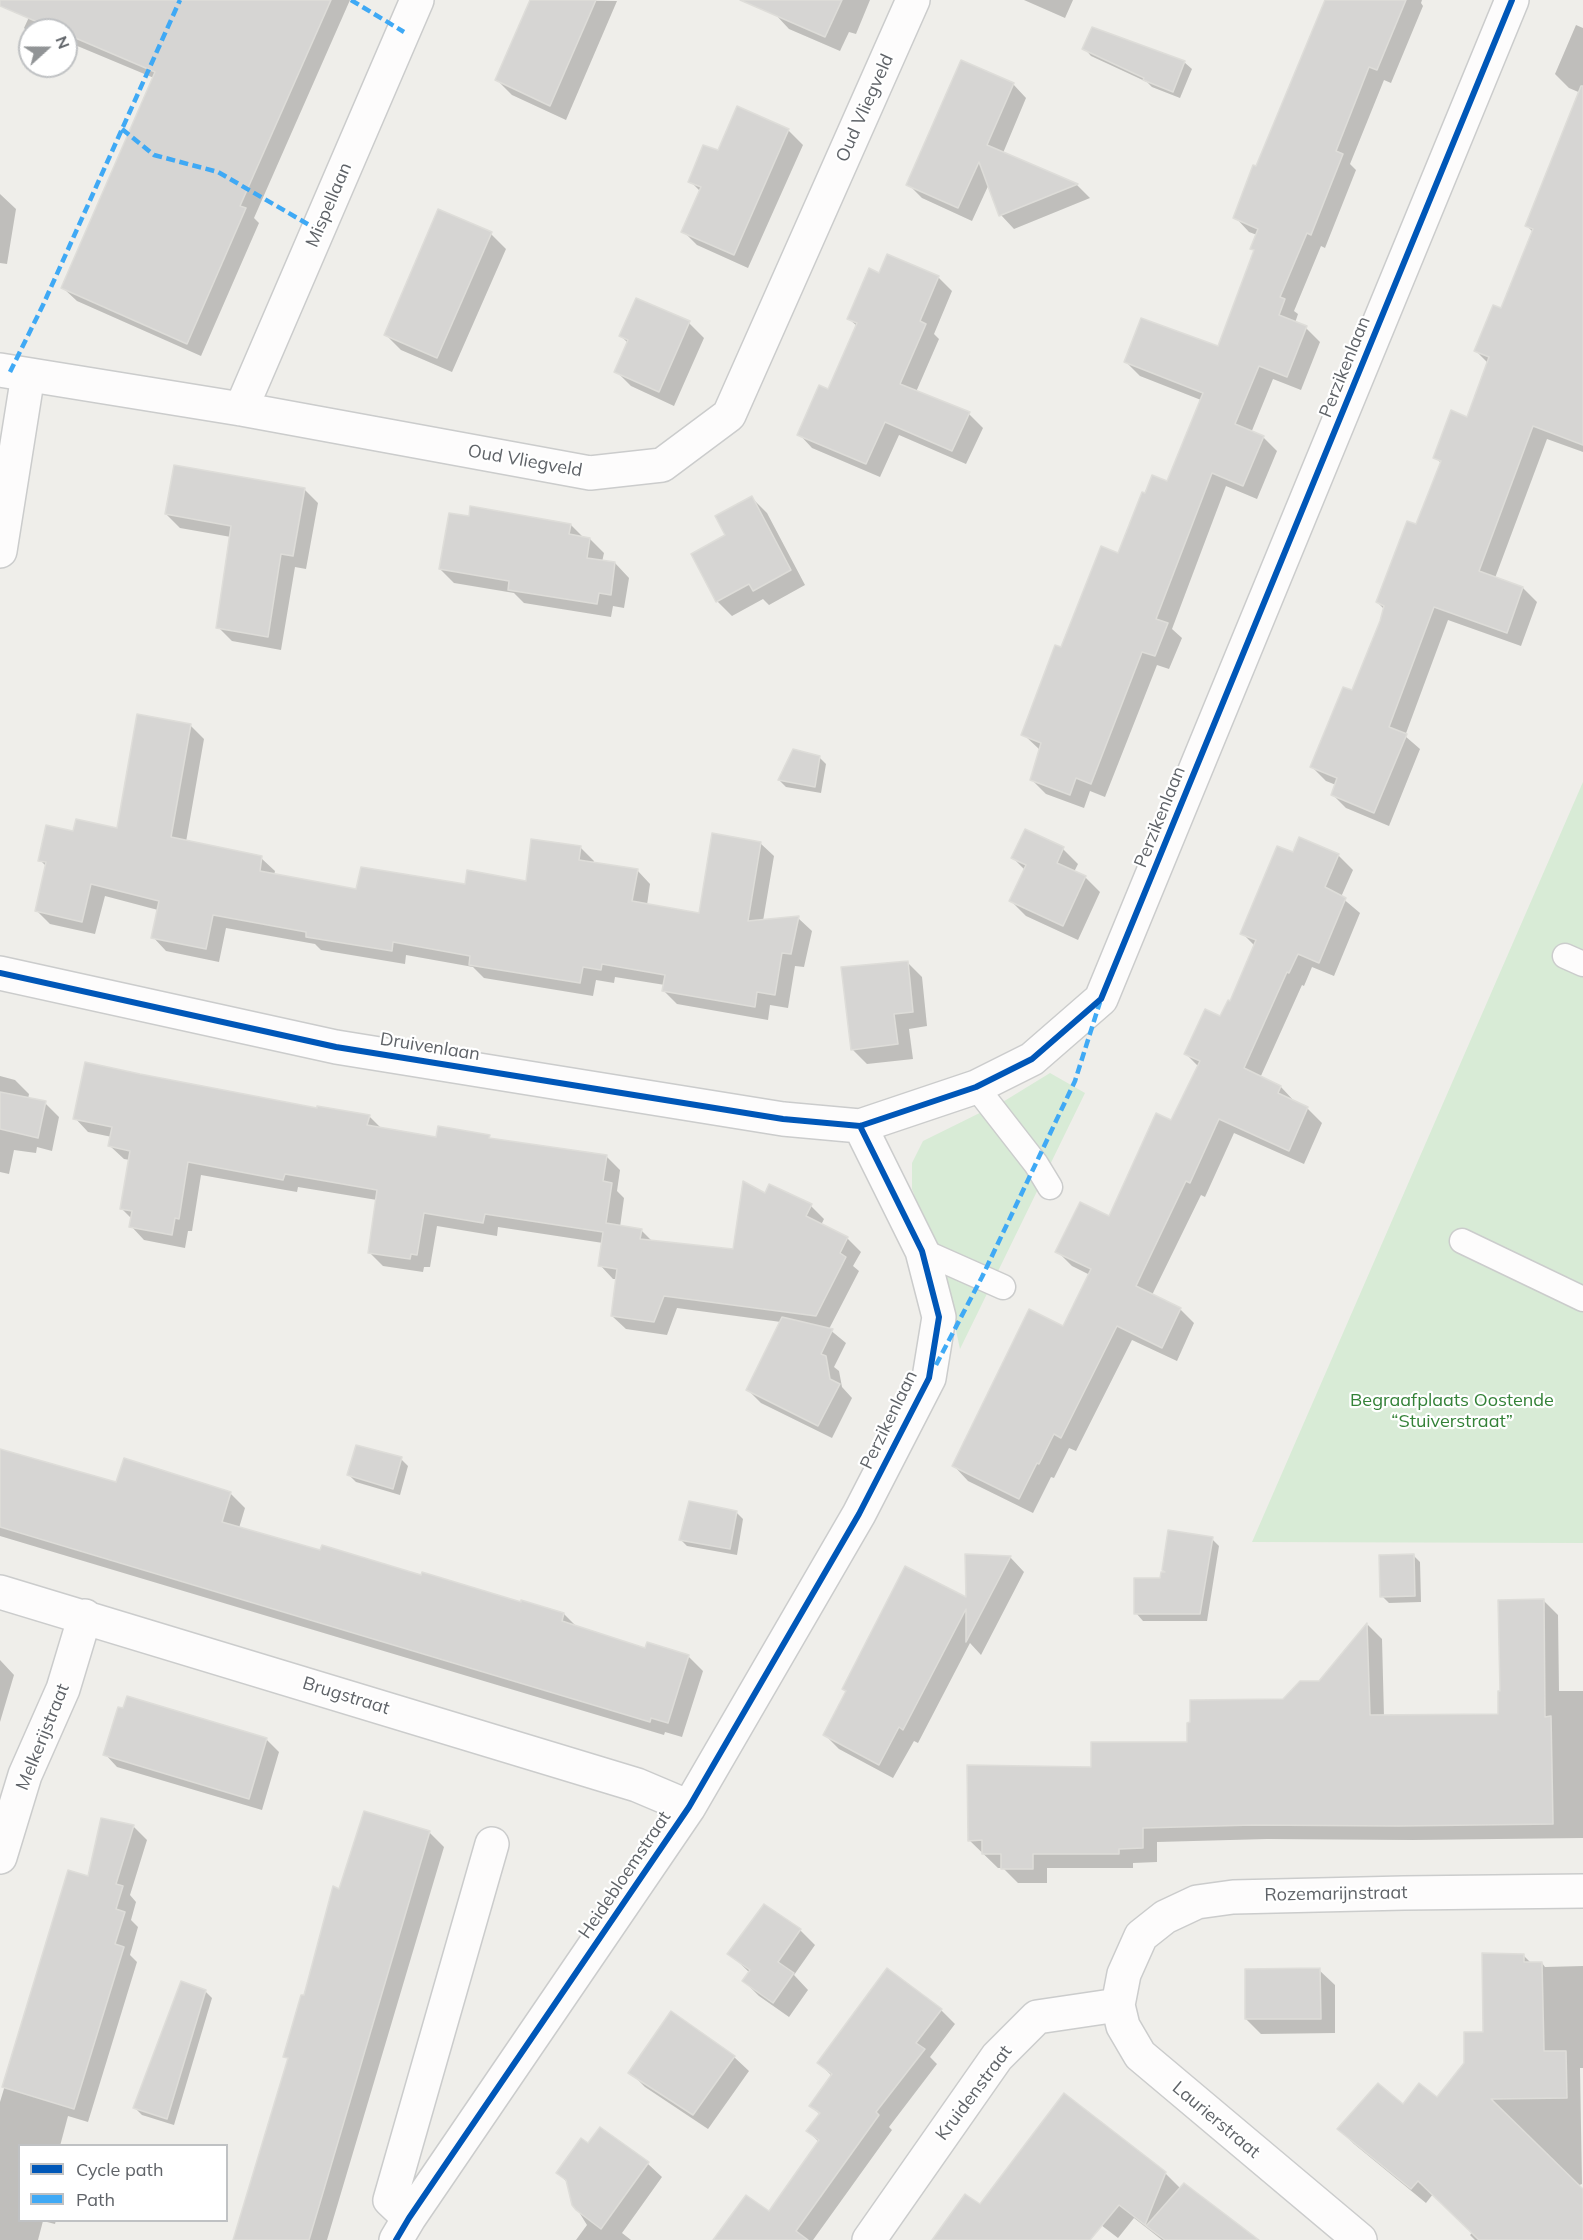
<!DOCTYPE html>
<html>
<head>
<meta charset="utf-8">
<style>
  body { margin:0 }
  #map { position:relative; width:1583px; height:2240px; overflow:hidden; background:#efeeea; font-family:Mulish,sans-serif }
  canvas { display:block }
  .legend { position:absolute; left:18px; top:2144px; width:210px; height:78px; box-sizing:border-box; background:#fff; border:2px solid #bfc1c3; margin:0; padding:8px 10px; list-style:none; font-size:18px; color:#5f6368 }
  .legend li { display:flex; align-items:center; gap:12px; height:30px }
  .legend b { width:30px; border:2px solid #bfc1c3 }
  .north { position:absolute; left:18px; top:18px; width:60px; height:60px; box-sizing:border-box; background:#fff; border:2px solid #bfc1c3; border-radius:50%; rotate:69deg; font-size:16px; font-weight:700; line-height:24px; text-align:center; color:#5f6368 }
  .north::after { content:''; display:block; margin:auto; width:21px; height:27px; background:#919496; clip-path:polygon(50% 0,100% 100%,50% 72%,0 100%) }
</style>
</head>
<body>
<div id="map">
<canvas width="1583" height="2240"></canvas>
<ul class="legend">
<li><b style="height:8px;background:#0057b8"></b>Cycle path</li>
<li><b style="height:8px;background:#3fa9f5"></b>Path</li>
</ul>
<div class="north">N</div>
</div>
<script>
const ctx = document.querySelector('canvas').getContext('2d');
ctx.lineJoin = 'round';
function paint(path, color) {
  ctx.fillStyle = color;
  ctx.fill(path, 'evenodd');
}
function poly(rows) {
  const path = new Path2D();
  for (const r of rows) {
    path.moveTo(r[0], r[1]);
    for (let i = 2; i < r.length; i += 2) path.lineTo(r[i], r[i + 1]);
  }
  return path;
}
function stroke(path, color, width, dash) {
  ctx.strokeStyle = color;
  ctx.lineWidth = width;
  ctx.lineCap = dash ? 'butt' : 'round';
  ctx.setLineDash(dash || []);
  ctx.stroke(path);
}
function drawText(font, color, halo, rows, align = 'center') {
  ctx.font = font + ' Mulish,sans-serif';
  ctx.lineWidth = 4.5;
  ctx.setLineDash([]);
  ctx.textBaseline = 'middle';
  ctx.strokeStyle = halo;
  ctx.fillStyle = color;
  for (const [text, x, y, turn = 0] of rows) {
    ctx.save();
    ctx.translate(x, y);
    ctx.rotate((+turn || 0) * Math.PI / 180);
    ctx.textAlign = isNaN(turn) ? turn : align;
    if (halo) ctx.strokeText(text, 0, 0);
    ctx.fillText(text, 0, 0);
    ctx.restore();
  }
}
const green = poly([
  [1583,782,1583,1543,1252,1542],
  [1050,1073,1085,1093,960,1349,944,1275,912,1189,912,1163,923,1141,1006,1100]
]);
const shadow = poly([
  [37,0,350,0,254,218,259,223,201,356,77,301,63,288,154,78,75,45,71,56,66,54,66,30,30,30,30,34,24,28],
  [531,0,617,1,566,120,512,95,497,80],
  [781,0,870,0,856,34,849,32,840,51,789,29,775,14],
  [1024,0,1073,0,1065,18],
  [1327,0,1422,0,1421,3,1423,6,1391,83,1384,80,1350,164,1356,170,1325,248,1321,246,1294,311,1298,314,1295,323,1306,328,1320,342,1301,390,1273,379,1251,433,1263,437,1277,451,1257,499,1226,486,1172,629,1182,638,1169,669,1157,665,1105,797,1090,791,1084,808,1046,794,1032,780,1040,750,1023,734,1062,649,1119,555,1168,483,1201,400,1140,376,1126,362,1219,348,1255,251,1252,248,1257,235,1249,232,1235,217],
  [1576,25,1583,28,1583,94,1569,88,1555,74],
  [1084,48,1184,62,1192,69,1180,98,1152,87,1147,82,1091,56],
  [1013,84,1026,98,1003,153,1077,185,1090,198,1014,229,1001,215,989,184,972,221,922,198,908,184],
  [788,130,803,145,748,268,697,245,683,231,700,191,690,181,718,152],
  [1583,139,1583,452,1547,439,1495,578,1523,588,1537,602,1521,646,1448,620,1405,736,1420,749,1389,826,1346,808,1332,794,1336,785,1326,781,1312,767,1353,692,1385,610,1377,602,1416,526,1442,464,1435,457,1468,419,1488,363,1476,351,1502,310,1533,232,1527,226],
  [0,194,16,209,7,264,0,263],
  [491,234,506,249,452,372,401,350,386,335],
  [938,277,952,291,934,334,939,339,916,392,969,414,983,428,966,464,899,435,880,477,812,448,799,434,829,391,857,326,849,319],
  [689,323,704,338,674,406,631,386,616,371,628,343,621,336],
  [304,489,318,503,306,569,295,567,281,650,232,641,218,627,231,537,180,528,166,514],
  [752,498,767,513,805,585,769,605,763,599,732,616,717,601,727,536],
  [571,525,584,538,590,539,604,553,602,562,615,563,629,578,624,608,613,606,611,617,524,603,514,593,454,583,440,569],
  [190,725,204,739,186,842,261,858,275,871,274,875,357,891,527,882,580,847,594,861,593,863,637,870,650,884,647,905,700,915,760,843,774,856,763,921,798,918,812,931,804,967,795,966,788,1008,770,1005,768,1020,677,1004,664,991,665,985,615,977,614,983,596,980,593,996,484,978,473,967,406,955,405,964,321,950,315,944,226,928,219,962,166,951,153,937,158,910,105,896,95,934,50,924,36,910,47,867,40,860,75,833,118,830],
  [819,757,826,764,821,793,786,787,779,780],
  [1063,849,1078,864,1074,872,1085,877,1100,892,1078,940,1026,916,1011,901,1025,870,1013,858],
  [1294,854,1338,855,1353,870,1341,897,1360,913,1334,976,1312,967,1304,986,1302,985,1260,1078,1281,1087,1295,1102,1307,1108,1322,1123,1304,1164,1234,1133,1205,1197,1201,1195,1152,1295,1180,1309,1194,1323,1177,1361,1132,1340,1076,1451,1069,1448,1054,1478,1051,1477,1033,1513,968,1481,954,1466,1064,1328,1090,1275,1072,1266,1057,1251,1109,1218,1172,1122,1199,1067,1186,1054,1221,1018,1231,1003,1255,946,1242,933],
  [907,962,922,977,927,1026,909,1029,913,1059,867,1064,852,1049],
  [0,1076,15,1080,29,1094,28,1099,45,1103,59,1117,52,1151,37,1147,36,1153,14,1150,9,1174,0,1172],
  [318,1110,369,1116,382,1129,437,1139,489,1137,492,1140,606,1156,620,1170,617,1191,624,1198,620,1227,641,1230,653,1242,735,1251,766,1195,811,1206,824,1219,821,1225,847,1238,861,1252,853,1266,859,1271,829,1329,846,1343,834,1367,839,1371,842,1387,852,1398,832,1438,761,1403,748,1390,781,1322,677,1308,667,1335,626,1329,612,1316,617,1279,613,1279,600,1265,603,1243,498,1227,497,1236,437,1226,430,1267,424,1267,423,1272,383,1266,370,1253,377,1200,298,1187,297,1192,201,1175,192,1231,188,1231,185,1248,144,1240,131,1226,132,1219,121,1208,130,1160,124,1159,110,1146,112,1137,88,1132,75,1118],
  [0,1450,117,1484,230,1493,245,1508,239,1528,321,1552,564,1614,577,1627,646,1650,688,1656,703,1671,682,1737,665,1732,664,1735,0,1536],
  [401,1459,408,1466,400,1495,356,1482,349,1475],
  [736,1512,743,1519,737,1555,687,1546,680,1539],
  [1212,1539,1219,1546,1207,1621,1143,1621,1136,1613,1162,1579],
  [1413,1555,1420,1562,1421,1602,1389,1603,1382,1596],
  [1010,1557,1024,1572,981,1655,970,1643,918,1743,914,1741,893,1778,839,1749,824,1734],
  [1543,1600,1558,1615,1559,1691,1583,1691,1583,1838,1413,1840,1267,1839,1157,1842,1157,1862,1133,1863,1133,1868,1047,1868,1047,1883,1018,1883,1003,1868,998,1868,969,1840,1093,1768,1188,1744,1320,1682,1368,1625,1382,1639,1384,1717,1500,1716],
  [0,1660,14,1675,0,1722],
  [266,1739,279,1752,262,1810,117,1767,105,1754],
  [133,1826,147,1840,130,1895,136,1902,131,1920,138,1927,130,1955,137,1962,88,2122,68,2116,60,2146,20,2146,20,2220,56,2220,55,2224,43,2221,38,2240,0,2240,0,2102,69,1872,89,1878],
  [429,1832,444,1847,327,2240,237,2240,289,2060,285,2056,340,1891],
  [800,1930,815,1945,794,1975,808,1990,789,2017,759,1996,744,1981,750,1973,729,1953],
  [1523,1955,1531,1963,1542,1963,1545,1967,1583,1966,1583,2068,1580,2068,1582,2184,1577,2186,1583,2192,1583,2240,1475,2240,1470,2235,1473,2232,1433,2194,1426,2203,1354,2144,1339,2129,1403,2106,1437,2099,1466,2064,1484,2033],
  [887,1970,941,2010,955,2024,930,2057,937,2064,889,2127,892,2130,813,2240,715,2240,769,2213,819,2142,808,2131,820,2115,811,2105,832,2076,819,2063],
  [1319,1970,1335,1985,1335,2033,1261,2034,1246,2019],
  [205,1991,212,1998,174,2125,142,2115,135,2108],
  [734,2057,749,2071,708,2129,645,2087,630,2072],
  [600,2129,648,2164,662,2177,622,2233,631,2240,576,2240,587,2225,574,2204,568,2183,558,2173,589,2145],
  [1165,2173,1181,2189,1251,2240,1162,2240,1134,2218,1118,2238,1088,2215,1070,2240,935,2240,980,2207]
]);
const building = poly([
  [0,0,331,0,240,206,246,208,187,344,61,288,155,72,66,34,66,30,56,30,0,6,0,0],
  [530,0,596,0,550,106,495,80,530,0],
  [740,0,842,0,825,37,740,0],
  [1325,0,1406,0,1377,70,1369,67,1336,151,1343,154,1311,235,1307,233,1280,297,1285,299,1279,315,1307,326,1287,377,1259,366,1235,424,1264,436,1243,486,1212,473,1156,619,1168,623,1155,656,1142,652,1091,784,1076,778,1070,795,1030,780,1041,743,1021,735,1055,645,1061,647,1101,546,1118,553,1142,492,1145,493,1152,475,1167,481,1203,393,1124,362,1141,318,1218,346,1254,250,1250,249,1258,229,1233,218,1253,165,1256,166,1325,0],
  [1092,27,1185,61,1173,92,1143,80,1144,78,1082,49,1092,27],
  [961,60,1014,83,987,145,1078,184,999,216,979,162,958,208,906,185,961,60],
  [1581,86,1583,86,1583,445,1533,426,1479,571,1523,587,1507,633,1434,607,1389,727,1407,734,1374,813,1331,795,1337,778,1310,767,1343,687,1352,690,1380,621,1384,606,1376,602,1407,521,1416,524,1441,461,1433,458,1451,410,1467,417,1489,357,1474,351,1493,305,1501,308,1533,229,1525,226,1581,86],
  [737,106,789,129,734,255,681,232,701,187,688,182,703,145,718,150,737,106],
  [438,209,492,232,437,358,384,335,438,209],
  [887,254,939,276,920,321,926,324,900,384,970,412,952,451,885,422,866,464,797,435,819,385,828,389,857,323,847,319,869,268,879,273,887,254],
  [636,298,690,321,659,392,614,372,628,340,619,336,636,298],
  [174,465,305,488,293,556,281,554,268,637,216,628,231,526,165,514,174,465],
  [752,496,791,570,753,591,749,584,716,602,691,554,725,535,715,516,752,496],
  [470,506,571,524,569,534,590,538,587,558,615,562,611,595,599,593,597,604,508,590,509,581,439,569,449,513,469,516,470,506],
  [137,714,191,724,171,837,262,856,260,871,356,889,361,867,465,884,467,870,526,881,531,839,581,846,579,860,638,869,632,901,699,913,712,833,761,842,748,921,799,916,791,954,782,953,775,995,757,992,755,1007,662,991,665,975,602,964,601,970,583,967,580,983,469,965,470,956,393,942,392,951,306,937,306,932,213,915,206,949,151,938,159,901,91,884,82,922,35,911,46,862,38,861,46,825,73,831,76,819,117,828,137,714],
  [793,749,820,756,815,787,778,780,793,749],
  [1025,829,1064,847,1057,863,1086,876,1063,926,1009,901,1026,865,1011,858,1025,829],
  [1299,837,1339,854,1325,887,1346,898,1319,963,1298,954,1289,973,1287,972,1244,1068,1281,1086,1278,1093,1308,1107,1289,1151,1219,1119,1190,1183,1186,1181,1136,1286,1181,1308,1162,1348,1117,1326,1061,1438,1054,1434,1039,1464,1037,1463,1019,1499,952,1466,1029,1309,1063,1326,1091,1269,1055,1252,1080,1202,1109,1216,1156,1113,1171,1120,1200,1061,1184,1054,1205,1009,1220,1016,1228,1000,1230,1001,1256,940,1240,934,1277,846,1293,852,1299,837],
  [908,961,913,1012,894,1014,898,1044,851,1050,841,967,908,961],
  [85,1062,140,1074,317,1108,317,1106,370,1115,367,1125,436,1137,438,1126,490,1135,489,1138,607,1155,603,1181,612,1183,606,1223,642,1229,640,1239,733,1249,743,1181,765,1193,769,1184,812,1204,806,1216,848,1237,840,1253,846,1257,816,1316,664,1296,654,1322,611,1316,617,1269,598,1266,603,1232,485,1214,483,1223,424,1213,417,1255,411,1254,410,1259,368,1253,377,1190,285,1174,283,1180,188,1162,179,1219,175,1218,172,1235,129,1227,132,1211,120,1209,130,1151,108,1146,112,1127,73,1119,85,1062],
  [0,1092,46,1101,38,1138,0,1129,0,1092],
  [782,1317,833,1329,821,1354,826,1356,830,1379,840,1384,818,1426,746,1390,782,1317],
  [356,1445,402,1457,393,1489,347,1475,356,1445],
  [0,1449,116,1482,124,1458,231,1492,222,1522,320,1550,322,1545,421,1575,422,1572,521,1602,521,1600,564,1613,562,1621,645,1648,647,1642,689,1655,668,1723,651,1718,650,1722,0,1527,0,1449],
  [689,1501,737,1511,730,1549,679,1540,689,1501],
  [1168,1530,1213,1537,1200,1614,1134,1614,1134,1578,1160,1578,1161,1572,1165,1572,1162,1570,1168,1530],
  [965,1554,1011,1556,966,1642,966,1609,903,1730,899,1727,879,1765,823,1735,846,1691,842,1689,905,1566,966,1597,965,1554],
  [1414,1554,1415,1596,1380,1597,1379,1555,1414,1554],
  [1544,1599,1545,1717,1551,1716,1553,1824,1398,1826,1252,1825,1143,1828,1143,1848,1119,1849,1119,1854,1033,1854,1033,1869,1001,1869,1001,1854,982,1854,982,1840,968,1841,967,1765,1091,1767,1091,1742,1187,1742,1187,1723,1190,1722,1190,1700,1283,1699,1300,1681,1319,1681,1367,1623,1370,1715,1498,1714,1498,1691,1500,1691,1498,1600,1544,1599],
  [127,1696,267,1738,249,1799,103,1755,118,1707,123,1708,127,1696],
  [364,1811,430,1831,309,2240,233,2240,288,2058,283,2057,301,1995,304,1995,333,1886,339,1889,364,1811],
  [101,1818,134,1825,116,1884,123,1886,116,1909,125,1912,115,1944,124,1947,74,2109,2,2087,68,1870,88,1876,101,1818],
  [764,1904,801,1929,778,1962,794,1973,773,2003,742,1981,750,1970,727,1954,764,1904],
  [1482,1953,1524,1954,1524,1962,1542,1962,1544,2051,1566,2051,1567,2098,1491,2099,1583,2189,1583,2240,1479,2240,1418,2181,1411,2189,1337,2129,1378,2083,1403,2104,1419,2083,1437,2097,1464,2063,1464,2032,1483,2032,1482,1953],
  [887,1968,942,2009,916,2043,925,2049,876,2112,879,2115,796,2231,808,2240,713,2240,746,2195,769,2211,819,2140,806,2131,820,2113,809,2106,832,2074,817,2063,887,1968],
  [1320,1968,1321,2019,1245,2019,1245,1969,1320,1968],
  [181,1981,206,1990,167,2119,133,2108,181,1981],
  [671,2011,735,2056,693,2115,628,2073,671,2011],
  [1064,2093,1166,2172,1145,2225,1119,2205,1090,2240,932,2240,965,2194,980,2204,1064,2093],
  [600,2127,649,2162,601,2229,576,2210,572,2205,566,2180,556,2173,581,2138,588,2143,600,2127],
  [1184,2183,1259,2240,1165,2240,1146,2226,1184,2183]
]);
const service = poly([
  [1565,956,1583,964],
  [976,1087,1036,1164,1050,1187],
  [1462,1241,1583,1299],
  [922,1251,1003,1287]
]);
const minor = poly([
  [0,370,241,409,590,473,662,465,729,415,913,0],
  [241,409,417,0],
  [0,551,28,375],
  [0,973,336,1047,783,1119,860,1126,976,1087,1032,1059,1101,999,1512,0],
  [0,1592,637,1785,689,1807],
  [0,1857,25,1775,63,1689,85,1616],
  [409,2218,390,2200,492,1844],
  [396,2240,409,2218,689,1807,859,1514,929,1378,939,1317,922,1251,860,1126],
  [869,2240,997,2057,1037,2017,1118,2005],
  [1360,2240,1140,2055,1123,2026,1118,2005,1124,1974,1141,1936,1165,1917,1197,1902,1233,1897,1404,1893,1583,1891]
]);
const quiet = poly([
  [351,0,404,32],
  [122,129,154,155,218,172,318,230],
  [10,372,43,305,180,0],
  [936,1365,982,1277,1075,1081,1100,1002]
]);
const cycleway = poly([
  [0,973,336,1047,783,1119,860,1126,976,1087,1032,1059,1101,999,1512,0],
  [396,2240,409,2218,689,1807,859,1514,929,1378,939,1317,922,1251,860,1126]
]);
const streetNames = [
  ["Oud Vliegveld",865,108,-66],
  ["Mispellaan",329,205,-67],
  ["Perzikenlaan",1345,367,-68],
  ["Oud Vliegveld",525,461,10],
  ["Perzikenlaan",1160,817,-68],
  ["Druivenlaan",430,1047,9],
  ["Perzikenlaan",889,1420,-64],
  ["Brugstraat",346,1696,17],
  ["Melkerijstraat",43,1737,-68],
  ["Heidebloemstraat",625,1875,-56],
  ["Rozemarijnstraat",1336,1894,-1],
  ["Kruidenstraat",974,2093,-53],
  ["Laurierstraat",1216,2120,40]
];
const parkNames = [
  ["Begraafplaats Oostende",1452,1401],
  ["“Stuiverstraat”",1452,1422]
];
paint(green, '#d8ebd6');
paint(shadow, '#0003');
paint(building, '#d6d5d3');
stroke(building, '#deddd9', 1.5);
stroke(service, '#cbcccc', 27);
stroke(minor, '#cbcccc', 36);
stroke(service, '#fdfcfc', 24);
stroke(minor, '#fdfcfc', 33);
stroke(quiet, '#3fa9f5', 4.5, [9, 4.5]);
stroke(cycleway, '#0057b8', 6);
drawText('18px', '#5f6368', '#fff', streetNames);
drawText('18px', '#348238', '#fff', parkNames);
</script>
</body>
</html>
